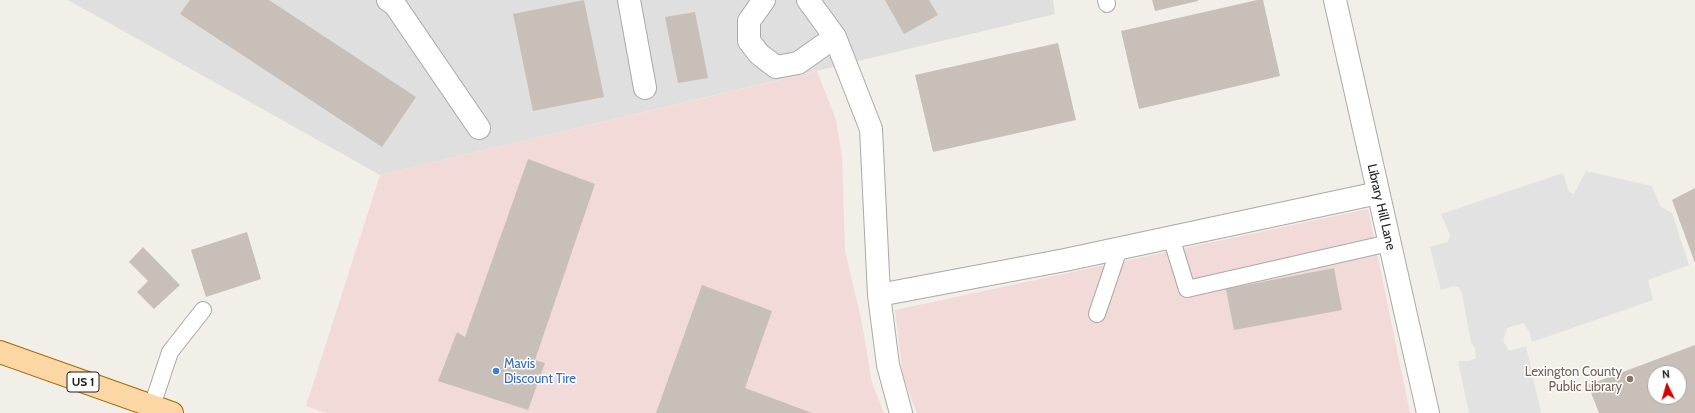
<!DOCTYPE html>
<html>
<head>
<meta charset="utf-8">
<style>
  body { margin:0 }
  #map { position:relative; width:1695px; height:413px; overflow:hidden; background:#f2efe9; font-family:Cabin,sans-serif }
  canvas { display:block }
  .north { position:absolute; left:1647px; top:365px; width:40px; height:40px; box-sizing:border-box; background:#fff; border:1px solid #a7a7a7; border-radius:50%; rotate:355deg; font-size:11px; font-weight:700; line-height:16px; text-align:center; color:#222 }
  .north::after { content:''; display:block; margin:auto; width:14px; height:18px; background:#d40000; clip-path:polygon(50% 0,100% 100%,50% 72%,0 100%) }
</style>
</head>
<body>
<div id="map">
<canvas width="1695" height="413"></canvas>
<div class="north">N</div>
</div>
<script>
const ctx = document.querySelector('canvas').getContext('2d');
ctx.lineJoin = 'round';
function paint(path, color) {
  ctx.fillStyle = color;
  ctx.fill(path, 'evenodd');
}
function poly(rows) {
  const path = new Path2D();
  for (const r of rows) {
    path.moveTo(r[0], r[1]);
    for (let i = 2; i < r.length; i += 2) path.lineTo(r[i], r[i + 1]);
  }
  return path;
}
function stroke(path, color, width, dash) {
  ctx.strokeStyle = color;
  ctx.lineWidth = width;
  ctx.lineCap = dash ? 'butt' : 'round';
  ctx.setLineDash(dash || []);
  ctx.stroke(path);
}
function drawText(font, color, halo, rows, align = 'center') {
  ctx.font = font + ' Cabin,sans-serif';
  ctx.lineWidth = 3;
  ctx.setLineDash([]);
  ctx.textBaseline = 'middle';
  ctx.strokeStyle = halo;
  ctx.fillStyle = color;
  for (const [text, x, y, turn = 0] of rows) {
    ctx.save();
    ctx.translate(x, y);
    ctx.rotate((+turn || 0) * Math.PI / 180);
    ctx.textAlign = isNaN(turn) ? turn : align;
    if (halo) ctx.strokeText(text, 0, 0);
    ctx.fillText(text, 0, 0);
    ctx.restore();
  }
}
const residential = poly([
  [68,0,1053,0,1055,14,380,175]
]);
const commercial = poly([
  [817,71,836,120,842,156,845,251,862,323,872,383,884,413,326,413,306,406,380,175],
  [1368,209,1410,413,917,413,903,377,895,310]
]);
const parking = poly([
  [1586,171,1652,186,1660,206,1672,213,1689,265,1648,280,1653,300,1532,342,1529,331,1523,323,1507,328,1503,341,1509,351,1526,346,1541,413,1469,413,1458,361,1469,361,1476,358,1475,348,1471,343,1462,293,1459,287,1454,286,1441,290,1430,247,1448,242,1450,235,1441,214,1563,173,1569,192,1574,194]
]);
const building = poly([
  [190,0,269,0,416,97,382,147,180,14],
  [584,0,604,97,533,111,513,14],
  [885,0,929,0,938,15,904,34],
  [1152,0,1198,0,1198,1,1155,11],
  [1257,0,1263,0,1280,76,1139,109,1121,31],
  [695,12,708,78,678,83,665,17],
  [1058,43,1076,120,933,152,915,75],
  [528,159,595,184,535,360,545,363,528,410,438,381,457,332,465,337],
  [1695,188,1695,263,1672,200],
  [247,232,261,279,206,297,191,250],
  [143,247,180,285,154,309,137,292,148,281,129,262],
  [1334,268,1342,310,1234,330,1226,289],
  [702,285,772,311,745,388,812,413,656,413],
  [1695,345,1695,413,1599,413,1588,385],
  [1655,373,1679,373,1679,397,1655,397]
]);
const lane = poly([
  [1106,0,1107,4],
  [1171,237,1187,289,1389,243],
  [1097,314,1119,249],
  [152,406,170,352,203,310]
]);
const street = poly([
  [388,0,395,5,479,128],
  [629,0,645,88],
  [764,0,749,21,749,41,759,54,776,67,798,63,835,37],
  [808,0,835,37,871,129,879,295,888,365,901,413],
  [1335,0,1428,413],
  [879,295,1065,260,1378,193]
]);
const primary = poly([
  [0,352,172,413]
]);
const markers = [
  [496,371,4,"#3f7fe0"],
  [1630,379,4,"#8d6e63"]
];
const shields = [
  [83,382,32]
];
const shieldNames = [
  ["US 1",83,382]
];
const streetNames = [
  ["Library Hill Lane",1381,207,77]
];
const shopNames = [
  ["Mavis",504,364],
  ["Discount Tire",504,379]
];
const educationNames = [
  ["Lexington County",1622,372],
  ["Public Library",1622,387]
];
paint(residential, '#e0dfdf');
paint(commercial, '#f2dad9');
paint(parking, '#e2e2e2');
paint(building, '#c7bfb8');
stroke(lane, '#a9a9a9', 18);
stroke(street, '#a9a9a9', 24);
stroke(primary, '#a06b00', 24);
stroke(lane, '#fff', 16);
stroke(street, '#fff', 22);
stroke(primary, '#fcd6a4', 22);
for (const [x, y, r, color] of markers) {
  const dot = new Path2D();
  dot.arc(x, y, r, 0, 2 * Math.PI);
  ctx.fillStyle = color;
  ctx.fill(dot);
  stroke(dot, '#fff', 1.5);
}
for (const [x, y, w] of shields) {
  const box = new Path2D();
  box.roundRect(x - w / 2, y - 10, w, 20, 3);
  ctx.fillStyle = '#fff';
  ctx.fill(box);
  stroke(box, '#222', 1);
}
drawText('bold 12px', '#222', null, shieldNames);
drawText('13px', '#222', '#fff', streetNames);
drawText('13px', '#366cbe', '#fff', shopNames, 'left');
drawText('13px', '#785e54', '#fff', educationNames, 'right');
</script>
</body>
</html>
